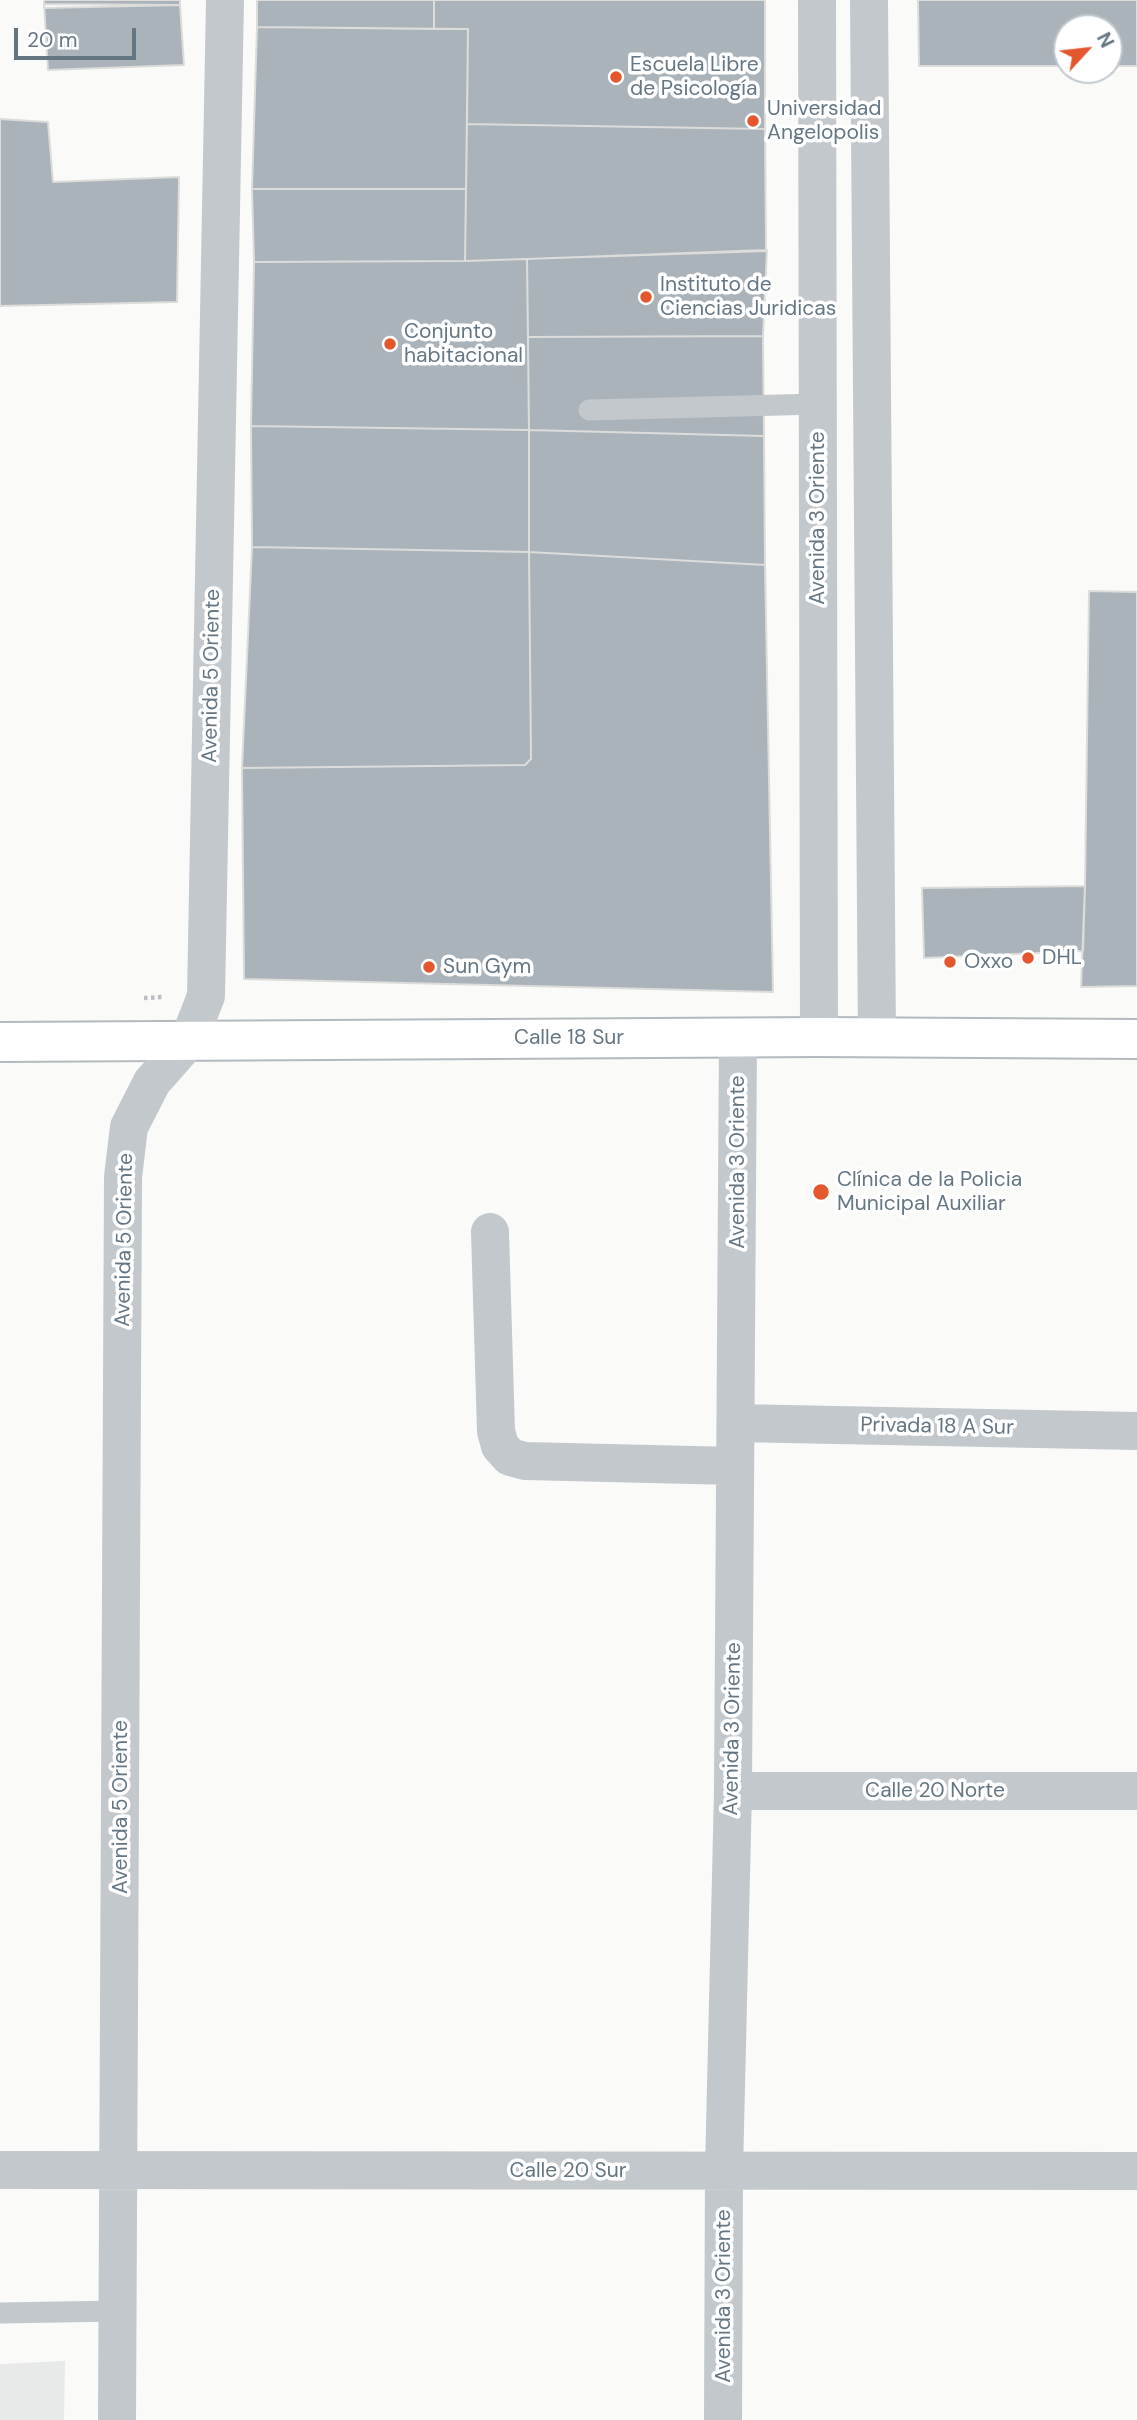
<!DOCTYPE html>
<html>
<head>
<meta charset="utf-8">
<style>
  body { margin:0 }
  #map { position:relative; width:1137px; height:2420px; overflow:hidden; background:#fafaf8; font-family:"DM Sans",sans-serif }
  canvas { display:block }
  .north { position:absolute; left:1053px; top:14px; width:70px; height:70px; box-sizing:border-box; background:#fff; border:2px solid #c1c8cd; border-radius:50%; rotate:63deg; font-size:19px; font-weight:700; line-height:28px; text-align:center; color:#657683 }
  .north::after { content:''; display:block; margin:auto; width:24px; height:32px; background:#e4572e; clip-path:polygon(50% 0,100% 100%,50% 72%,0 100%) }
  .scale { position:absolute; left:14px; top:28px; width:122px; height:32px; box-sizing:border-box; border:4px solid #657683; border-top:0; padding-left:9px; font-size:21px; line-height:24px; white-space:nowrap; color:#657683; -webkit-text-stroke:5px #fff; paint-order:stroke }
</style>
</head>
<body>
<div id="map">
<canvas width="1137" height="2420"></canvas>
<div class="north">N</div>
<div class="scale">20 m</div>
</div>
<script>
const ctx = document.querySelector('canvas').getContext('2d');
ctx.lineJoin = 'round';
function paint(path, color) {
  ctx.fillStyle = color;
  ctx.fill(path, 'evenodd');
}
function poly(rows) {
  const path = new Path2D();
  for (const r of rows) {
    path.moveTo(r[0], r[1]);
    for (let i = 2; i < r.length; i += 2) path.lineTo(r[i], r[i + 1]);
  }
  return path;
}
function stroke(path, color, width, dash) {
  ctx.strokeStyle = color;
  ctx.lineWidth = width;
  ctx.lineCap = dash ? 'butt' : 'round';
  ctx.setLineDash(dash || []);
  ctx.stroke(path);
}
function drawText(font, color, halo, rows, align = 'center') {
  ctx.font = font + ' "DM Sans",sans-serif';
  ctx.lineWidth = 7;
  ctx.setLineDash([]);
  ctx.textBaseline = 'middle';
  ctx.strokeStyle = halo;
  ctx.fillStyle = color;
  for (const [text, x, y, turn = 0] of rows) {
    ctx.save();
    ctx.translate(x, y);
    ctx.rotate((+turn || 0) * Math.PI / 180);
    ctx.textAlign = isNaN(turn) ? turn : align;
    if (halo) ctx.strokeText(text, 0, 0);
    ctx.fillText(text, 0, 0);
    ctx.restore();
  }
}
const built = poly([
  [65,2361,64,2420,0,2420,0,2364]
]);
const building = poly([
  [44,0,180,0,180,5,44,8,44,0],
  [257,0,434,0,434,29,257,27,257,0],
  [434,0,765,0,765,129,467,124,468,29,434,29,434,0],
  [918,0,1137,0,1137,66,1109,66,1109,28,1067,28,1067,66,919,66,918,0],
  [44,4,180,5,184,65,48,70,44,4],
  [257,27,468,29,466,189,252,189,257,27],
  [0,119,48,122,53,182,179,177,177,302,0,306,0,119],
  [467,124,765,129,766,251,465,261,467,124],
  [252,189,466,189,465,261,254,262,252,189],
  [767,250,763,336,528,337,527,259,767,250],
  [527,259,529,430,251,426,254,262,465,261,527,259],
  [763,336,764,436,529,430,528,337,763,336],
  [251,426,529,430,529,552,252,547,251,426],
  [529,430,764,436,765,565,529,552,529,430],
  [252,547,529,552,531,759,525,765,242,768,252,547],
  [529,552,765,565,773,992,244,979,242,768,525,765,531,759,529,552],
  [1089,591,1137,592,1137,986,1081,987,1085,886,1089,591],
  [1085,886,1083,951,924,958,922,888,1085,886]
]);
const path = poly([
  [144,998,163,997]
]);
const lane = poly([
  [589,410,818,404],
  [0,2313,118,2311]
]);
const street = poly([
  [817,0,819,1037],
  [869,0,877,1037],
  [490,1232,496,1431,500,1446,510,1457,525,1461,735,1466],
  [736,1423,1137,1431],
  [733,1791,1137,1791],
  [0,2170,1137,2171],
  [117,2420,123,1177,129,1127,152,1082,189,1040,206,996,225,0],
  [723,2420,724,2171,733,1791,738,1038]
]);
const secondary = poly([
  [0,1042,819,1037,1137,1039]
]);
const markers = [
  [616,77,7,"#e4572e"],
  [753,121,7,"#e4572e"],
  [646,297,7,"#e4572e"],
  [390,344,7,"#e4572e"],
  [1028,958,7,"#e4572e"],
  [950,962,7,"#e4572e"],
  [429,967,7,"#e4572e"],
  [821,1192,9,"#e4572e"]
];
const poiNames = [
  ["Escuela Libre",630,65],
  ["de Psicología",630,89],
  ["Universidad",767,109],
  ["Angelopolis",767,133],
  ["Instituto de",660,285],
  ["Ciencias Juridicas",660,309],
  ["Conjunto",404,332],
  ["habitacional",404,356],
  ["DHL",1042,958],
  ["Oxxo",964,962],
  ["Sun Gym",443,967],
  ["Clínica de la Policia",837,1180],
  ["Municipal Auxiliar",837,1204]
];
const streetNames = [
  ["Avenida 3 Oriente",818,518,-90],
  ["Avenida 5 Oriente",212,676,-89],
  ["Calle 18 Sur",569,1038],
  ["Avenida 3 Oriente",738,1162,-90],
  ["Avenida 5 Oriente",125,1240,-89],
  ["Privada 18 A Sur",937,1427,1],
  ["Avenida 3 Oriente",733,1729,-89],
  ["Calle 20 Norte",935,1791],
  ["Avenida 5 Oriente",121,1807,-90],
  ["Calle 20 Sur",568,2171],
  ["Avenida 3 Oriente",724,2296,-90]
];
paint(built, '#e8e9e9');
paint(building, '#aab3b9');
stroke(building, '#dcdcda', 2);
stroke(secondary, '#b3babf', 42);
stroke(path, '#bbbfc2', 4.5, [3.5, 3.5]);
stroke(lane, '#c3c8cc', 21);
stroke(street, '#c3c8cc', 38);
stroke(secondary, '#fff', 38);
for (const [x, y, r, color] of markers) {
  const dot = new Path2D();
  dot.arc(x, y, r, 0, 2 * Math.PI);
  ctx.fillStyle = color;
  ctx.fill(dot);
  stroke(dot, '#fff', 2.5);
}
drawText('21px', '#657683', '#fff', poiNames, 'left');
drawText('21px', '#657683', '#fff', streetNames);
</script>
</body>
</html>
